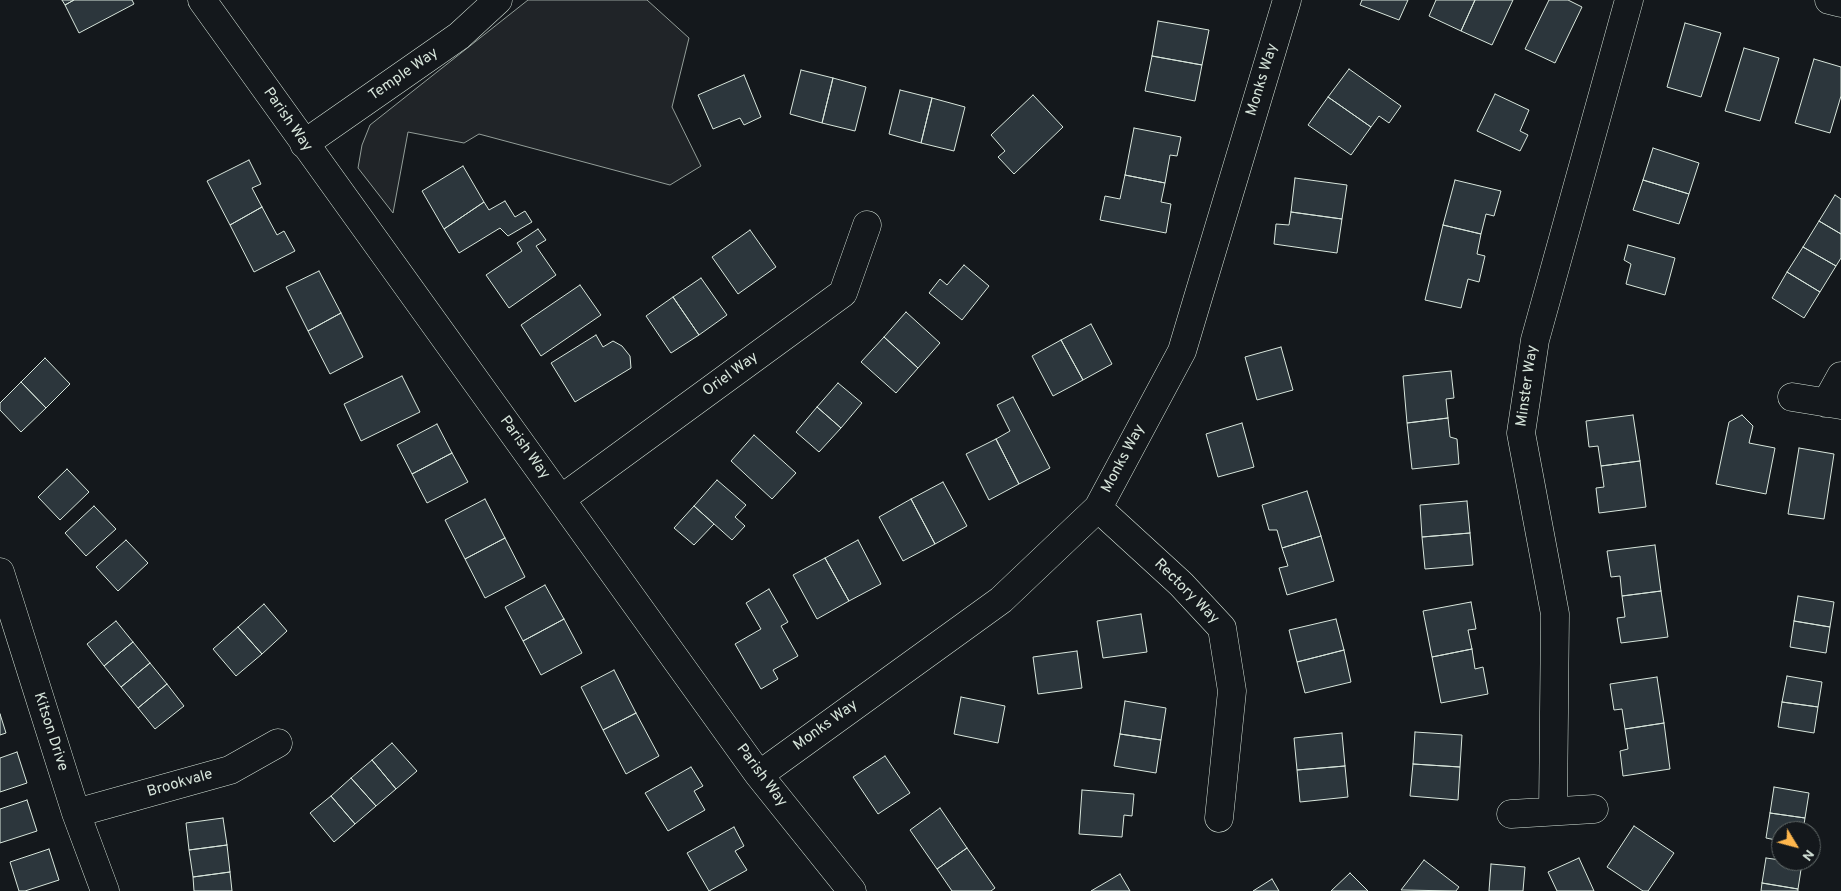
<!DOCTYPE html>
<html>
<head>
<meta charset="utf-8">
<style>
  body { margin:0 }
  #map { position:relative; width:1841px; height:891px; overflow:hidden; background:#14181c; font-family:Overpass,sans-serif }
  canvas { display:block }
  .north { position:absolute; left:1771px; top:821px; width:50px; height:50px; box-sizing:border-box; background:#14181c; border:1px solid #626a69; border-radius:50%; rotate:127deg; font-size:14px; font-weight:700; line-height:20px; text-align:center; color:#d8e6dc }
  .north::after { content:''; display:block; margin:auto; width:18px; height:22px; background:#ffb74d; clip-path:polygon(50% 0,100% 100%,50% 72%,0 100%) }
</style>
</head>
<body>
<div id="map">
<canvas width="1841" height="891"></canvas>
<div class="north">N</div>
</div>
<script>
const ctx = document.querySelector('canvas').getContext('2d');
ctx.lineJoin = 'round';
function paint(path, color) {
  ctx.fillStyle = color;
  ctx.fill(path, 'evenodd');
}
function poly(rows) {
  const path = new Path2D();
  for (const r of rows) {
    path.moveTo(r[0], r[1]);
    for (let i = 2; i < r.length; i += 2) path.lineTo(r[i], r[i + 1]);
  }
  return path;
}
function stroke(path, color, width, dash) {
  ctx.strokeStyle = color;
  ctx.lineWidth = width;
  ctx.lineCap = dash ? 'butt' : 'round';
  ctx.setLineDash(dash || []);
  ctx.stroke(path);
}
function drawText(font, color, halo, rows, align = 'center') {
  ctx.font = font + ' Overpass,sans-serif';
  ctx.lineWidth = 4;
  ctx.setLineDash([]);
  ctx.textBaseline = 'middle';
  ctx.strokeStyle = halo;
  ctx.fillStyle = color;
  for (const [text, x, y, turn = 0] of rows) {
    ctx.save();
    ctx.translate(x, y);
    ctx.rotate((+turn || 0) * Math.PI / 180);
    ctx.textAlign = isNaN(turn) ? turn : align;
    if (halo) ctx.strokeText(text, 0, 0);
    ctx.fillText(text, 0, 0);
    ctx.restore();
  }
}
const green = poly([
  [528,0,647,0,689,38,672,107,701,166,670,185,479,134,464,143,408,132,393,213,358,168,362,145,370,125,528,0]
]);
const building = poly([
  [62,0,74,0,65,5,62,0],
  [74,0,132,0,134,4,79,33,65,5,74,0],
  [1362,0,1408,0,1399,20,1360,5,1362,0],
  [1436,0,1475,0,1461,31,1429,16,1436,0],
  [1475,0,1513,0,1492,45,1461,31,1475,0],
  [1549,0,1568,0,1582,7,1555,63,1525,49,1549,0],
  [1158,21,1209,30,1202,65,1152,56,1158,21],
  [1685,23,1721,33,1701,97,1667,87,1685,23],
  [1744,48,1779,58,1760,121,1725,111,1744,48],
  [1152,56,1202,65,1195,101,1145,91,1152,56],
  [1814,59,1841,67,1841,96,1830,133,1795,123,1814,59],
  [1349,69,1401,106,1389,123,1379,116,1371,127,1328,97,1349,69],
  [801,70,833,78,822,123,790,114,801,70],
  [744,75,761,117,744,125,740,118,713,129,698,95,744,75],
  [833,78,866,87,855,131,822,123,833,78],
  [900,90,932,98,921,143,889,134,900,90],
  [1495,94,1529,110,1520,131,1528,135,1520,151,1477,131,1495,94],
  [1033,95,1063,127,1014,174,998,157,1005,151,991,135,1033,95],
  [1328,97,1371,127,1351,155,1308,125,1328,97],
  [932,98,965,107,954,151,921,143,932,98],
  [1134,128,1181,137,1177,156,1170,155,1165,183,1125,175,1134,128],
  [1653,148,1699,163,1689,194,1643,180,1653,148],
  [249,160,261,184,252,188,262,207,230,225,207,181,249,160],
  [463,166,484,202,444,229,422,191,463,166],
  [1125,175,1165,183,1161,202,1171,204,1166,233,1100,220,1105,196,1120,199,1125,175],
  [1295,178,1347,185,1342,219,1291,212,1295,178],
  [1455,180,1501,191,1494,216,1486,214,1481,234,1443,225,1455,180],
  [1643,180,1689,194,1679,224,1633,210,1643,180],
  [1835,195,1841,199,1841,234,1819,221,1835,195],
  [505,201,515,217,525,211,532,222,508,236,500,228,459,253,444,229,484,202,489,210,505,201],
  [262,207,277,235,284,231,295,251,254,272,230,225,262,207],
  [1291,212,1342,219,1337,253,1274,244,1276,224,1289,225,1291,212],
  [1819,221,1841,234,1841,258,1836,266,1803,247,1819,221],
  [1443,225,1481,234,1477,254,1485,256,1479,282,1468,279,1461,308,1425,300,1443,225],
  [538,229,546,240,536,246,556,275,509,308,486,275,522,251,517,243,538,229],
  [750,230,776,267,738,294,712,257,750,230],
  [1628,245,1675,258,1665,295,1626,284,1631,264,1624,260,1628,245],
  [1803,247,1836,266,1820,292,1787,272,1803,247],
  [964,265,989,286,962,320,929,293,940,279,947,285,964,265],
  [319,271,341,313,308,331,286,287,319,271],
  [1787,272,1820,292,1804,318,1772,298,1787,272],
  [701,278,727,315,699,335,673,297,701,278],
  [580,285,601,315,541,356,521,325,580,285],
  [673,297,699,335,671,353,646,316,673,297],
  [906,312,940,343,918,368,884,337,906,312],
  [341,313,363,357,330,374,308,331,341,313],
  [1091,324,1112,364,1083,380,1061,340,1091,324],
  [596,335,603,347,613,341,622,346,630,356,631,368,575,402,551,363,596,335],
  [884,337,918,368,896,393,861,362,884,337],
  [1061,340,1083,380,1053,396,1032,356,1061,340],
  [1281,347,1293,390,1257,400,1245,357,1281,347],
  [45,358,70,384,46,408,21,382,45,358],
  [1451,371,1454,398,1446,399,1448,418,1407,423,1403,376,1451,371],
  [402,376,420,412,361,441,344,404,402,376],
  [21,382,46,408,21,432,0,410,0,403,21,382],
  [838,383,862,403,841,428,817,407,838,383],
  [1013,397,1050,468,1019,484,996,439,1010,431,997,405,1013,397],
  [817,407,841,428,819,452,796,432,817,407],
  [1633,415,1640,461,1601,466,1598,446,1589,447,1586,421,1633,415],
  [1742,415,1753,426,1749,443,1775,448,1766,494,1716,484,1729,422,1742,415],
  [1448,418,1450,437,1457,439,1459,464,1412,469,1407,423,1448,418],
  [1242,423,1254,467,1218,477,1206,434,1242,423],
  [437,424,452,453,412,474,397,445,437,424],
  [754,435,796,473,772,499,731,461,754,435],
  [996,439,1019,484,989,500,966,454,996,439],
  [1799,448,1834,454,1824,519,1788,514,1799,448],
  [452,453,468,482,427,503,412,474,452,453],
  [1640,461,1646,507,1599,513,1596,488,1604,487,1601,466,1640,461],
  [67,469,89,492,60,520,38,497,67,469],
  [717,480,746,505,735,517,745,526,732,540,694,506,717,480],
  [943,482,967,526,935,544,911,499,943,482],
  [1307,491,1321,536,1282,548,1277,530,1269,530,1262,505,1307,491],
  [485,499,505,538,465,559,445,520,485,499],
  [911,499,935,544,903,561,879,517,911,499],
  [1467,501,1470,533,1422,537,1420,505,1467,501],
  [94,506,116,529,86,556,65,533,94,506],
  [694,506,714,524,694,545,674,528,694,506],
  [1470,533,1473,565,1425,569,1422,537,1470,533],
  [1321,536,1334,581,1287,595,1279,568,1288,566,1282,548,1321,536],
  [505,538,525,577,485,598,465,559,505,538],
  [126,540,148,563,118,591,96,567,126,540],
  [858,540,881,584,849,601,825,558,858,540],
  [1655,545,1661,591,1622,596,1620,576,1611,577,1607,551,1655,545],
  [825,558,849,601,817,619,793,575,825,558],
  [545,585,564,619,523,641,505,607,545,585],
  [769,589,788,622,781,626,798,656,773,670,778,679,761,689,735,644,761,629,746,603,769,589],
  [1661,591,1668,637,1621,643,1617,618,1625,617,1622,596,1661,591],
  [1798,596,1834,602,1830,627,1794,621,1798,596],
  [1471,602,1476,629,1468,630,1472,649,1432,657,1423,611,1471,602],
  [264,604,287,631,262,654,238,627,264,604],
  [1141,614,1147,652,1103,658,1097,621,1141,614],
  [564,619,582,653,541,675,523,641,564,619],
  [1336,619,1344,650,1297,662,1289,630,1336,619],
  [116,621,133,642,104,666,87,644,116,621],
  [1794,621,1830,627,1826,653,1790,647,1794,621],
  [238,627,262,654,236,676,213,649,238,627],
  [133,642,150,663,121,687,104,666,133,642],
  [1472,649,1475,669,1483,667,1488,694,1441,703,1432,657,1472,649],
  [1344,650,1351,682,1305,693,1297,662,1344,650],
  [1077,651,1082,688,1038,694,1033,657,1077,651],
  [150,663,167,684,138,708,121,687,150,663],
  [614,670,636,713,603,730,581,687,614,670],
  [1787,676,1822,682,1818,707,1782,702,1787,676],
  [1657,677,1664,723,1625,729,1622,709,1614,710,1610,684,1657,677],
  [167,684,184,706,155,729,138,708,167,684],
  [961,697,1005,706,998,743,954,734,961,697],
  [1125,701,1166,708,1161,740,1120,734,1125,701],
  [1782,702,1818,707,1814,733,1778,727,1782,702],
  [636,713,659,756,626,774,603,730,636,713],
  [0,714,6,733,0,735,0,714],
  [1664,723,1670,769,1623,776,1620,751,1628,749,1625,729,1664,723],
  [1415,732,1462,735,1460,767,1413,764,1415,732],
  [1342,733,1345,766,1297,770,1294,738,1342,733],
  [1120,734,1161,740,1156,773,1114,766,1120,734],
  [392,743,417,771,396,789,372,760,392,743],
  [17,752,27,783,0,792,0,758,17,752],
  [885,756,910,793,878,814,853,777,885,756],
  [372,760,396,789,376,806,351,778,372,760],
  [1413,764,1460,767,1458,800,1410,796,1413,764],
  [1345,766,1348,797,1300,802,1297,770,1345,766],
  [691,767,703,786,694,791,705,810,668,831,645,793,691,767],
  [351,778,376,806,355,824,331,796,351,778],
  [1774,787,1809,793,1805,818,1770,813,1774,787],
  [1082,790,1134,794,1132,816,1124,815,1122,837,1079,834,1082,790],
  [331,796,355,824,334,842,310,813,331,796],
  [27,800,37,831,0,843,0,809,27,800],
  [940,808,967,848,937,869,910,830,940,808],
  [1770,813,1805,818,1803,831,1781,831,1781,841,1766,838,1770,813],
  [223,818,227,845,189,850,186,823,223,818],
  [1634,826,1674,853,1648,891,1643,891,1607,867,1634,826],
  [734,827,744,846,735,851,747,870,709,891,687,853,734,827],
  [227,845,230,872,193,877,189,850,227,845],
  [967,848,995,888,991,891,952,891,937,869,967,848],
  [49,849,59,880,25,891,19,891,10,862,49,849],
  [1579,858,1594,891,1557,891,1548,872,1579,858],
  [1766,858,1802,863,1798,889,1762,883,1766,858],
  [1424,860,1459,887,1456,891,1401,890,1424,860],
  [1491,864,1525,867,1523,891,1489,891,1491,864],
  [230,872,232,891,194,891,193,877,230,872],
  [1350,873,1368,891,1331,891,1350,873],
  [1120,874,1130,891,1091,891,1120,874],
  [1272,879,1279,891,1253,891,1272,879],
  [1762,883,1798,889,1798,891,1761,891,1762,883]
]);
const minor = poly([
  [202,0,759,775,852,891],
  [1829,0,1841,3],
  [304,144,459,36,498,0],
  [1792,397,1841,405],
  [1826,403,1841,376],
  [561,499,843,293,867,225],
  [1098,508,1181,584,1222,628,1232,691,1219,818],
  [0,572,76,813,105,891],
  [759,775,1001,600,1098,508,1182,351,1287,0],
  [1553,811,1555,614,1521,433,1535,340,1629,0],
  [76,813,230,770,278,743],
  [1511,814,1594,809]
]);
const streetNames = [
  ["Temple Way",404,75,-35],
  ["Monks Way",1263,80,-73],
  ["Parish Way",287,120,55],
  ["Oriel Way",731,375,-36],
  ["Minster Way",1528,386,-82],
  ["Parish Way",524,448,54],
  ["Monks Way",1124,459,-62],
  ["Rectory Way",1186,592,45],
  ["Monks Way",826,726,-36],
  ["Kitson Drive",50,732,72],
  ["Parish Way",761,776,53],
  ["Brookvale",180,784,-16]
];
paint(green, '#202428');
stroke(green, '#939e99', 1);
paint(building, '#2c363c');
stroke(building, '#d8e6dc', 1);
stroke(minor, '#d8e6dc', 29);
stroke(minor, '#14181c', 28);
drawText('15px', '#d8e6dc', '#14181c', streetNames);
</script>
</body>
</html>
